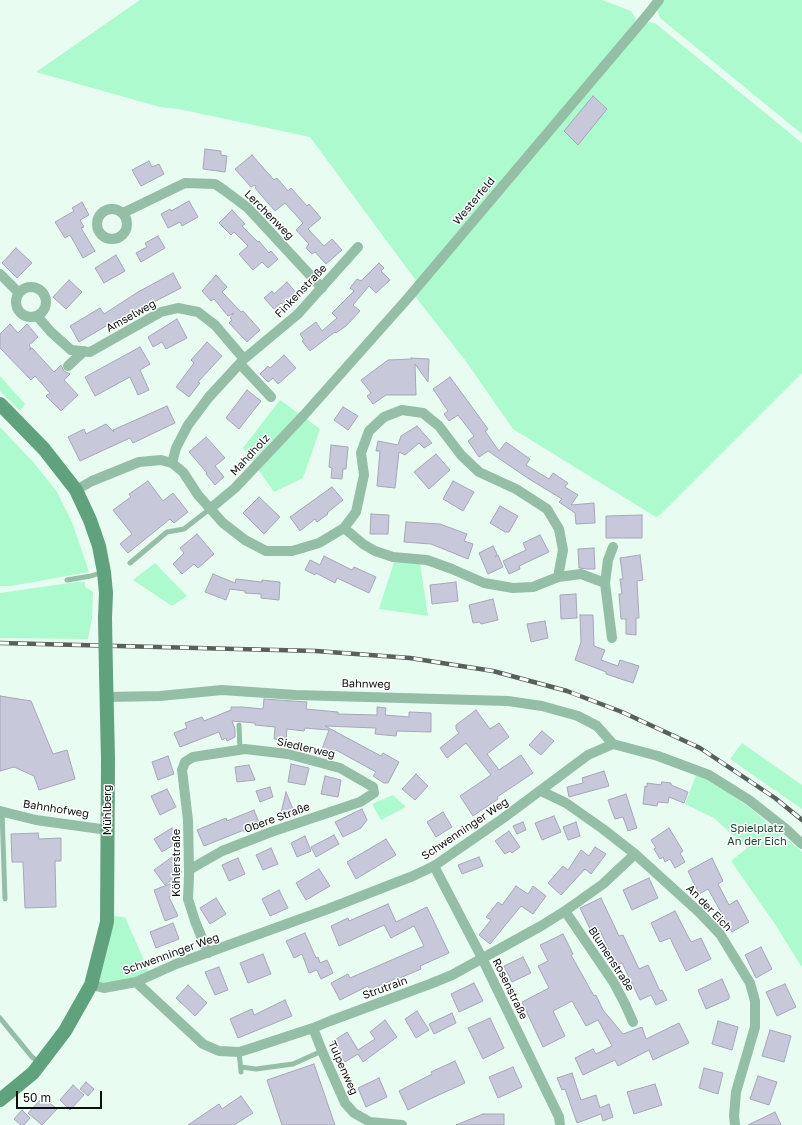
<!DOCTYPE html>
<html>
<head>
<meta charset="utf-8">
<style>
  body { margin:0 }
  #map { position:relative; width:802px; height:1125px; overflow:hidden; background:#e9fcf1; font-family:"Golos Text",sans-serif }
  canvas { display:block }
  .scale { position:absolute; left:16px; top:1091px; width:86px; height:18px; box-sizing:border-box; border:2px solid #0a100d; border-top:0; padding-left:5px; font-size:12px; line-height:14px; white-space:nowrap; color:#0a100d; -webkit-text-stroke:3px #fff; paint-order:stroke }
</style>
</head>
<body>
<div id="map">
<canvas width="802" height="1125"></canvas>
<div class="scale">50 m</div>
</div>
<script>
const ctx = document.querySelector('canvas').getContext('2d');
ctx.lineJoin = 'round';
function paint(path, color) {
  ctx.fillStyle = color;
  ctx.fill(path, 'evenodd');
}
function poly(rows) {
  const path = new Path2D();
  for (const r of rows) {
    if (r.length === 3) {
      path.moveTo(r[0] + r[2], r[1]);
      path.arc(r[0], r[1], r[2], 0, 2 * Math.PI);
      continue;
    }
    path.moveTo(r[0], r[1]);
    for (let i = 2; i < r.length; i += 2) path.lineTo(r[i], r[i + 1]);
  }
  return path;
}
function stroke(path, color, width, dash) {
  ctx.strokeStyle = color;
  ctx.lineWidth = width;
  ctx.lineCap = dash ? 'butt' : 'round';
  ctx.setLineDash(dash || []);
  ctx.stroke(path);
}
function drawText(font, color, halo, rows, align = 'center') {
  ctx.font = font + ' "Golos Text",sans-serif';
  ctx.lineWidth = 3;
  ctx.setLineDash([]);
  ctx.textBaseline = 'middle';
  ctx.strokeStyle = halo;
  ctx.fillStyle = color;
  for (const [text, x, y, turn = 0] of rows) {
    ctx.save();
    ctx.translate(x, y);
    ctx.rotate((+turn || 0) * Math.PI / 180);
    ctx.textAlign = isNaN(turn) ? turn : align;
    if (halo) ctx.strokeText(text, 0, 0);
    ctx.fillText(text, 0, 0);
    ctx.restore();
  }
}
const green = poly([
  [140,0,602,0,631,11,636,19,634,25,417,282,310,137,179,109,160,107,36,72],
  [663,0,802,0,802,134,660,18,656,8],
  [649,22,655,23,802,143,802,373,661,514,656,517,513,429,465,360,414,295,644,24],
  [0,376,25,404,20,411,0,391],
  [280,400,320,429,303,478,274,492,243,448],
  [0,427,35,464,57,492,72,522,89,572,11,586,0,586],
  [394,562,420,564,428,616,379,609],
  [155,563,187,596,172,606,133,580],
  [76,582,85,582,85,587,93,592,92,618,88,639,0,638,0,593],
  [742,743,802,785,802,809,730,759],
  [696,775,715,783,749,807,802,852,802,965,801,966,777,927,731,861,747,848,714,818,685,804],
  [393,795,406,807,381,820,372,804],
  [112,916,125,917,149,972,134,979,107,986,95,983]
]);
const building = poly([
  [593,96,607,109,578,145,564,131,593,96],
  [205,149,221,151,221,155,227,156,225,172,203,169,205,149],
  [252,155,274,180,277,178,288,191,291,188,307,206,309,204,321,218,308,229,324,246,332,239,342,250,326,264,315,252,312,254,306,248,309,244,296,230,303,223,285,203,275,211,255,188,256,187,255,185,251,187,235,169,252,155],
  [149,161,152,167,159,164,164,174,141,186,132,170,149,161],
  [189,201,198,217,182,226,180,222,168,228,161,214,170,209,171,211,189,201],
  [82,202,89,215,80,220,84,227,81,228,95,251,83,258,70,235,65,238,55,222,74,211,72,208,82,202],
  [232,210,245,224,242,226,258,242,259,241,269,253,271,251,278,259,268,268,262,262,253,270,239,254,248,246,234,232,231,235,219,223,232,210],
  [158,236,165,248,141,262,136,253,147,247,145,243,158,236],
  [16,248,32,263,17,278,2,263,16,248],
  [116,255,125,271,104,283,95,268,116,255],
  [379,263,384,268,381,271,390,280,376,293,369,286,353,305,360,311,346,326,336,333,335,332,310,351,302,341,304,340,300,334,316,322,322,331,337,318,332,313,354,291,350,288,357,279,361,281,379,263],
  [173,273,181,288,148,305,149,307,126,321,123,316,79,342,70,326,100,308,104,314,138,292,173,273],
  [216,275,227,287,222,292,241,312,243,311,260,330,247,342,229,323,232,320,230,318,234,313,228,316,214,299,211,301,202,291,216,275],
  [69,280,82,292,66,309,53,297,69,280],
  [287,282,298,295,285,307,281,303,274,309,264,298,272,291,274,294,287,282],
  [177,319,187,338,166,349,162,342,153,347,148,337,177,319],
  [10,324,18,333,27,324,38,337,29,345,31,348,29,350,32,348,54,372,61,365,64,371,70,374,64,380,78,395,61,411,46,396,50,393,35,376,31,380,0,348,0,334,10,324],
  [207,342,222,356,198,382,200,383,189,397,176,387,194,363,191,360,207,342],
  [140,347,150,364,140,370,149,390,138,395,130,377,95,396,85,377,140,347],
  [284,355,296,368,278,384,273,378,268,382,260,374,268,366,270,368,284,355],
  [411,358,429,359,428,382,415,364,416,395,386,395,373,404,367,396,371,393,361,380,388,360,412,359,411,358],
  [450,377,488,429,485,431,499,451,506,442,530,459,526,465,549,479,553,473,568,483,565,487,578,495,571,505,594,503,595,523,576,524,575,513,559,502,562,499,529,479,488,451,479,457,468,441,474,436,458,415,449,421,444,414,448,411,433,389,450,377],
  [247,390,261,401,239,429,226,418,247,390],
  [167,406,175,423,133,443,130,438,80,461,68,437,84,429,86,434,106,424,114,432,113,430,167,406],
  [343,407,358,416,348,430,334,420,343,407],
  [417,426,432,443,424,448,419,443,405,455,399,452,395,488,377,486,380,451,376,451,378,441,398,445,401,436,417,426],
  [206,437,225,458,215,466,224,477,215,485,206,474,207,473,189,452,206,437],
  [331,445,348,447,346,469,343,469,342,479,331,478,332,468,329,467,331,445],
  [436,454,450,470,429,489,414,472,436,454],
  [148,481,163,501,173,493,188,512,174,523,170,519,128,553,120,544,132,534,113,510,131,497,129,494,148,481],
  [453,481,474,492,463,511,443,499,453,481],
  [332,487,343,500,327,513,328,514,317,522,315,519,300,531,290,517,332,487],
  [259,497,280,517,264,534,243,513,259,497],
  [500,506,518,516,509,532,505,532,490,523,500,506],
  [371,514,389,515,388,534,370,534,371,514],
  [642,515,642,538,606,538,606,516,642,515],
  [406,522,440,524,467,534,464,541,473,544,468,559,431,544,404,542,406,522],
  [197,534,214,554,198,568,194,564,182,574,173,564,184,553,180,548,197,534],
  [540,535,549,552,519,566,520,569,509,574,503,561,526,550,523,543,540,535],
  [493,546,497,554,495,557,498,555,503,567,488,574,479,553,493,546],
  [594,548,595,569,587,569,579,568,578,549,594,548],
  [640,555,643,580,637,581,639,618,636,618,636,635,626,634,626,619,621,619,619,594,622,594,620,579,623,579,620,558,640,555],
  [324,556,352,570,354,567,376,577,369,593,337,578,335,583,316,573,315,575,305,570,310,560,320,565,324,556],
  [213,574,235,583,236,579,262,582,262,580,280,582,279,600,261,598,261,594,245,593,245,591,230,589,226,600,205,592,213,574],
  [456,582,458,601,432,604,430,585,456,582],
  [576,594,577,618,561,619,560,595,576,594],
  [493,599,498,620,481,624,480,622,473,623,469,605,493,599],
  [580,615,593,615,594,646,605,650,601,660,618,666,620,660,639,666,633,683,606,674,606,672,575,660,581,642,580,615],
  [545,621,548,638,531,642,527,624,545,621],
  [0,696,31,701,53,754,67,750,75,779,39,790,34,776,14,767,0,771,0,696],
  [264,699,307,702,306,709,338,712,338,714,377,715,377,707,386,708,385,715,409,717,409,712,431,713,431,732,397,731,396,736,375,734,376,728,325,726,381,756,383,753,399,762,388,783,384,783,373,776,376,772,336,750,334,754,322,749,329,730,305,728,304,731,287,729,286,740,274,739,275,727,255,725,255,723,232,721,235,729,235,737,227,741,226,738,222,740,219,732,180,747,174,733,187,728,185,723,202,717,204,721,231,710,231,707,242,707,263,709,264,699],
  [476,710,490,729,499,723,509,737,487,754,499,770,521,755,533,773,497,797,498,799,473,816,460,796,491,775,466,743,447,758,440,748,459,733,456,729,456,725,476,710],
  [542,731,554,741,541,755,529,745,542,731],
  [168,756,174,774,158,780,152,762,168,756],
  [291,764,309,768,305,785,288,782,291,764],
  [249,765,255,780,237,782,235,767,249,765],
  [604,771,609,786,569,797,567,787,583,783,582,778,604,771],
  [416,774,428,786,415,800,402,789,416,774],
  [325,776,341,780,338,797,321,794,325,776],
  [662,782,671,783,671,785,688,792,684,803,669,797,668,803,658,802,657,806,643,804,645,786,647,787,647,783,661,785,662,782],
  [270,787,273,797,260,802,256,791,270,787],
  [167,789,176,807,160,815,151,796,167,789],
  [286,792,295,814,279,821,286,792],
  [626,794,637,828,628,831,623,817,615,819,608,800,626,794],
  [362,809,367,820,361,828,343,837,335,822,362,809],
  [254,810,260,825,244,832,244,830,204,846,197,830,226,818,227,821,254,810],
  [443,812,452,827,436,837,427,822,443,812],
  [554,816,561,832,542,840,535,823,554,816],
  [523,822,526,830,517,834,513,826,523,822],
  [576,822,580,836,568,840,563,827,576,822],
  [172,828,180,841,162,852,154,839,172,828],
  [669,828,683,851,680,853,685,862,675,868,670,859,665,862,663,857,660,859,654,849,656,848,651,840,669,828],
  [509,831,520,847,512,853,510,851,505,854,495,841,509,831],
  [38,833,39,839,61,838,61,861,55,861,56,907,25,908,23,862,12,862,11,834,38,833],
  [334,835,339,844,316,857,311,847,334,835],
  [305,836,311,851,297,857,291,843,305,836],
  [386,839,396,855,356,879,347,862,386,839],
  [595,847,606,854,591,874,585,869,561,895,548,883,563,866,568,870,581,850,589,856,595,847],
  [271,848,278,864,263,870,256,855,271,848],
  [172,857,182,872,165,885,154,870,172,857],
  [479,857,483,866,462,874,458,865,479,857],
  [238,858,245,874,229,881,222,865,238,858],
  [712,858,723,881,718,884,729,905,737,900,749,922,732,932,708,889,699,894,688,871,712,858],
  [319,869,330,886,306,900,296,883,319,869],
  [649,878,658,898,632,910,623,890,649,878],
  [170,884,175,894,169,897,178,916,165,921,154,890,170,884],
  [516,886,528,894,533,886,546,896,533,914,521,906,490,944,479,935,491,920,486,917,498,902,502,905,516,886],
  [279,890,288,908,270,916,262,899,279,890],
  [216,898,226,914,210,924,200,908,216,898],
  [601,898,619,936,623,935,639,969,648,965,660,991,662,990,667,1000,656,1005,651,995,640,1000,622,963,617,966,600,931,593,935,580,908,601,898],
  [388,904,396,922,427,907,449,953,420,966,421,969,400,978,399,977,370,990,368,986,340,1000,331,983,348,974,350,978,424,946,414,926,391,938,384,925,339,946,331,926,348,918,349,921,388,904],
  [675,911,691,942,701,938,711,959,686,971,670,938,660,942,651,923,675,911],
  [173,923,179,939,156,948,150,932,173,923],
  [305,933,316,958,318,957,320,963,327,960,333,973,321,979,317,970,309,973,302,954,294,958,286,941,305,933],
  [563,934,573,954,571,955,594,996,596,995,603,1010,623,1034,642,1027,646,1039,679,1023,689,1043,653,1060,649,1050,618,1066,615,1060,583,1075,575,1058,593,1049,596,1054,612,1046,598,1020,586,1026,572,1001,553,1011,565,1036,543,1047,522,1002,549,988,538,966,548,961,540,945,563,934],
  [761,947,772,969,756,978,745,955,761,947],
  [263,954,271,974,248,983,240,963,263,954],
  [523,957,531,973,512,982,504,966,523,957],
  [219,967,228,990,215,995,205,972,219,967],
  [722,979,729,995,729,999,706,1009,698,990,722,979],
  [474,983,483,1001,459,1012,451,994,474,983],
  [785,984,796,1007,777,1016,766,992,785,984],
  [188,985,207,1003,195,1016,176,998,188,985],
  [285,1000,292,1016,238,1038,230,1019,252,1009,254,1015,285,1000],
  [417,1011,429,1030,416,1038,405,1019,417,1011],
  [452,1013,456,1023,434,1034,429,1024,452,1013],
  [490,1018,504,1048,483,1059,468,1028,490,1018],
  [385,1020,397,1037,363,1062,358,1054,345,1062,332,1042,347,1032,358,1050,375,1039,370,1032,385,1020],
  [718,1021,738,1027,732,1050,712,1044,718,1021],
  [770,1030,791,1036,784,1062,762,1056,770,1030],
  [455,1061,465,1083,430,1099,408,1110,399,1091,432,1074,431,1072,455,1061],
  [314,1064,335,1125,282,1125,267,1080,314,1064],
  [513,1067,522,1087,498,1098,489,1077,513,1067],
  [704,1068,723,1073,718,1094,699,1088,704,1068],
  [572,1073,581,1100,596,1095,600,1108,609,1104,613,1117,603,1121,601,1114,577,1123,565,1089,562,1090,557,1078,572,1073],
  [758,1076,777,1082,769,1105,750,1099,758,1076],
  [379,1078,387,1097,366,1107,358,1088,379,1078],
  [86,1082,94,1089,88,1096,80,1089,86,1082],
  [655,1084,662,1105,634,1114,627,1092,655,1084],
  [73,1085,84,1095,70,1110,60,1100,73,1085],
  [241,1096,253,1113,234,1125,188,1125,219,1104,222,1109,241,1096],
  [43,1097,57,1109,42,1125,28,1113,43,1097],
  [22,1110,30,1118,24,1125,21,1125,14,1119,22,1110],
  [775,1112,781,1125,748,1125,775,1112],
  [483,1114,504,1114,504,1125,456,1125,483,1114]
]);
const lane = poly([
  [130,563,167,532,184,529,211,508],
  [67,580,91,576,103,572],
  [239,725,240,750],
  [2,811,5,899],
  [0,1018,32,1057,40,1063],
  [239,1052,241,1072],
  [241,1067,256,1069,293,1064,322,1051]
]);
const street = poly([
  [112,224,15],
  [123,213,185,183,215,184,224,190,248,208,322,288],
  [0,274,19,293],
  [31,302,15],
  [37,316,51,332,71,350,90,352,161,312,178,308,198,312,215,325,244,359],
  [240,364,271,397],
  [68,366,84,351],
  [172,463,176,448,188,425,209,397,244,359,298,314,358,247],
  [76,490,92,481,139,462,161,460,172,463,183,472,198,495,223,523,245,540,266,551,292,551,319,543,344,528,356,512,364,475,361,453,369,431,384,417,402,410,423,413,439,426,461,455,479,472,516,489,547,509,559,529,563,550,558,577,533,587,513,588,484,583,452,569,427,560,393,557,375,551,363,544,344,528],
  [211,508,235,488,304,415,408,298,649,13,659,0],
  [558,577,581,574,605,583,612,638],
  [605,583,608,560,613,547],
  [107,697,160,696,222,690,296,695,508,701,542,706,578,716,597,726,613,744],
  [541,791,566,803,603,829,635,854,699,912,720,934,750,983,755,1001,755,1027,736,1092,734,1116,735,1125],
  [0,811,36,820,108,830],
  [434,866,482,958,559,1117,560,1125],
  [189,870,222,851,271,832,360,802,374,793,373,787,340,768,288,754,245,749,193,757,185,762,182,770,188,820,189,870,189,876,188,899,195,921,208,953],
  [565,911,614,983,625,1004,633,1022],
  [136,982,203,1044,219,1051,239,1052,249,1049,313,1028,330,1021,430,984,452,975,541,926,565,911,603,884,635,854],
  [91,985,104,988,136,982,176,964,328,909,413,876,434,866,502,819,588,755,613,744,658,756,709,775,749,800,787,830,802,844],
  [313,1028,322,1051,345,1103,354,1113,370,1122,402,1125]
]);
const secondary = poly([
  [0,404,44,449,76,490,90,520,99,546,104,572,106,593,105,618],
  [0,1100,33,1073,65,1031,91,985,107,922,108,759,106,673]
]);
const rail = poly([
  [0,643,316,651,410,658,493,671,567,691,622,712,700,748,775,798,802,820]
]);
const secondaryBridge = poly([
  [105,618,106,673]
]);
const streetNames = [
  ["Westerfeld",474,201,-50],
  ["Lerchenweg",269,215,45],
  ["Finkenstraße",301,291,-46],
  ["Amselweg",131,316,-29],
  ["Mahdholz",250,455,-47],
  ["Bahnweg",366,684,1],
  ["Siedlerweg",306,748,13],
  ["Bahnhofweg",56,809,9],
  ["Mühlberg",108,810,-90],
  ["Obere Straße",277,818,-20],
  ["Schwenninger Weg",465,829,-34],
  ["Köhlerstraße",177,863,-90],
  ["An der Eich",709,908,46],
  ["Schwenninger Weg",171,954,-20],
  ["Blumenstraße",611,959,57],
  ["Strutrain",385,988,-20],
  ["Rosenstraße",510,989,64],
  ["Tulpenweg",343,1068,66]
];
const parkNames = [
  ["Spielplatz",757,829],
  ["An der Eich",757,842]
];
paint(green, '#aefacf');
paint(building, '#c7c8da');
stroke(building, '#a6a6b8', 1);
stroke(lane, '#94bea5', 5);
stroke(street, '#94bea5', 10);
stroke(secondary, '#60a17e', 14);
stroke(rail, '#56615b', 4.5);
stroke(rail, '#fff', 3, [9]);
stroke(secondaryBridge, '#60a17e', 14);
drawText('11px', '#0a100d', '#fff', streetNames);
drawText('11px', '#18442f', '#fff', parkNames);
</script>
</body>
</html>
